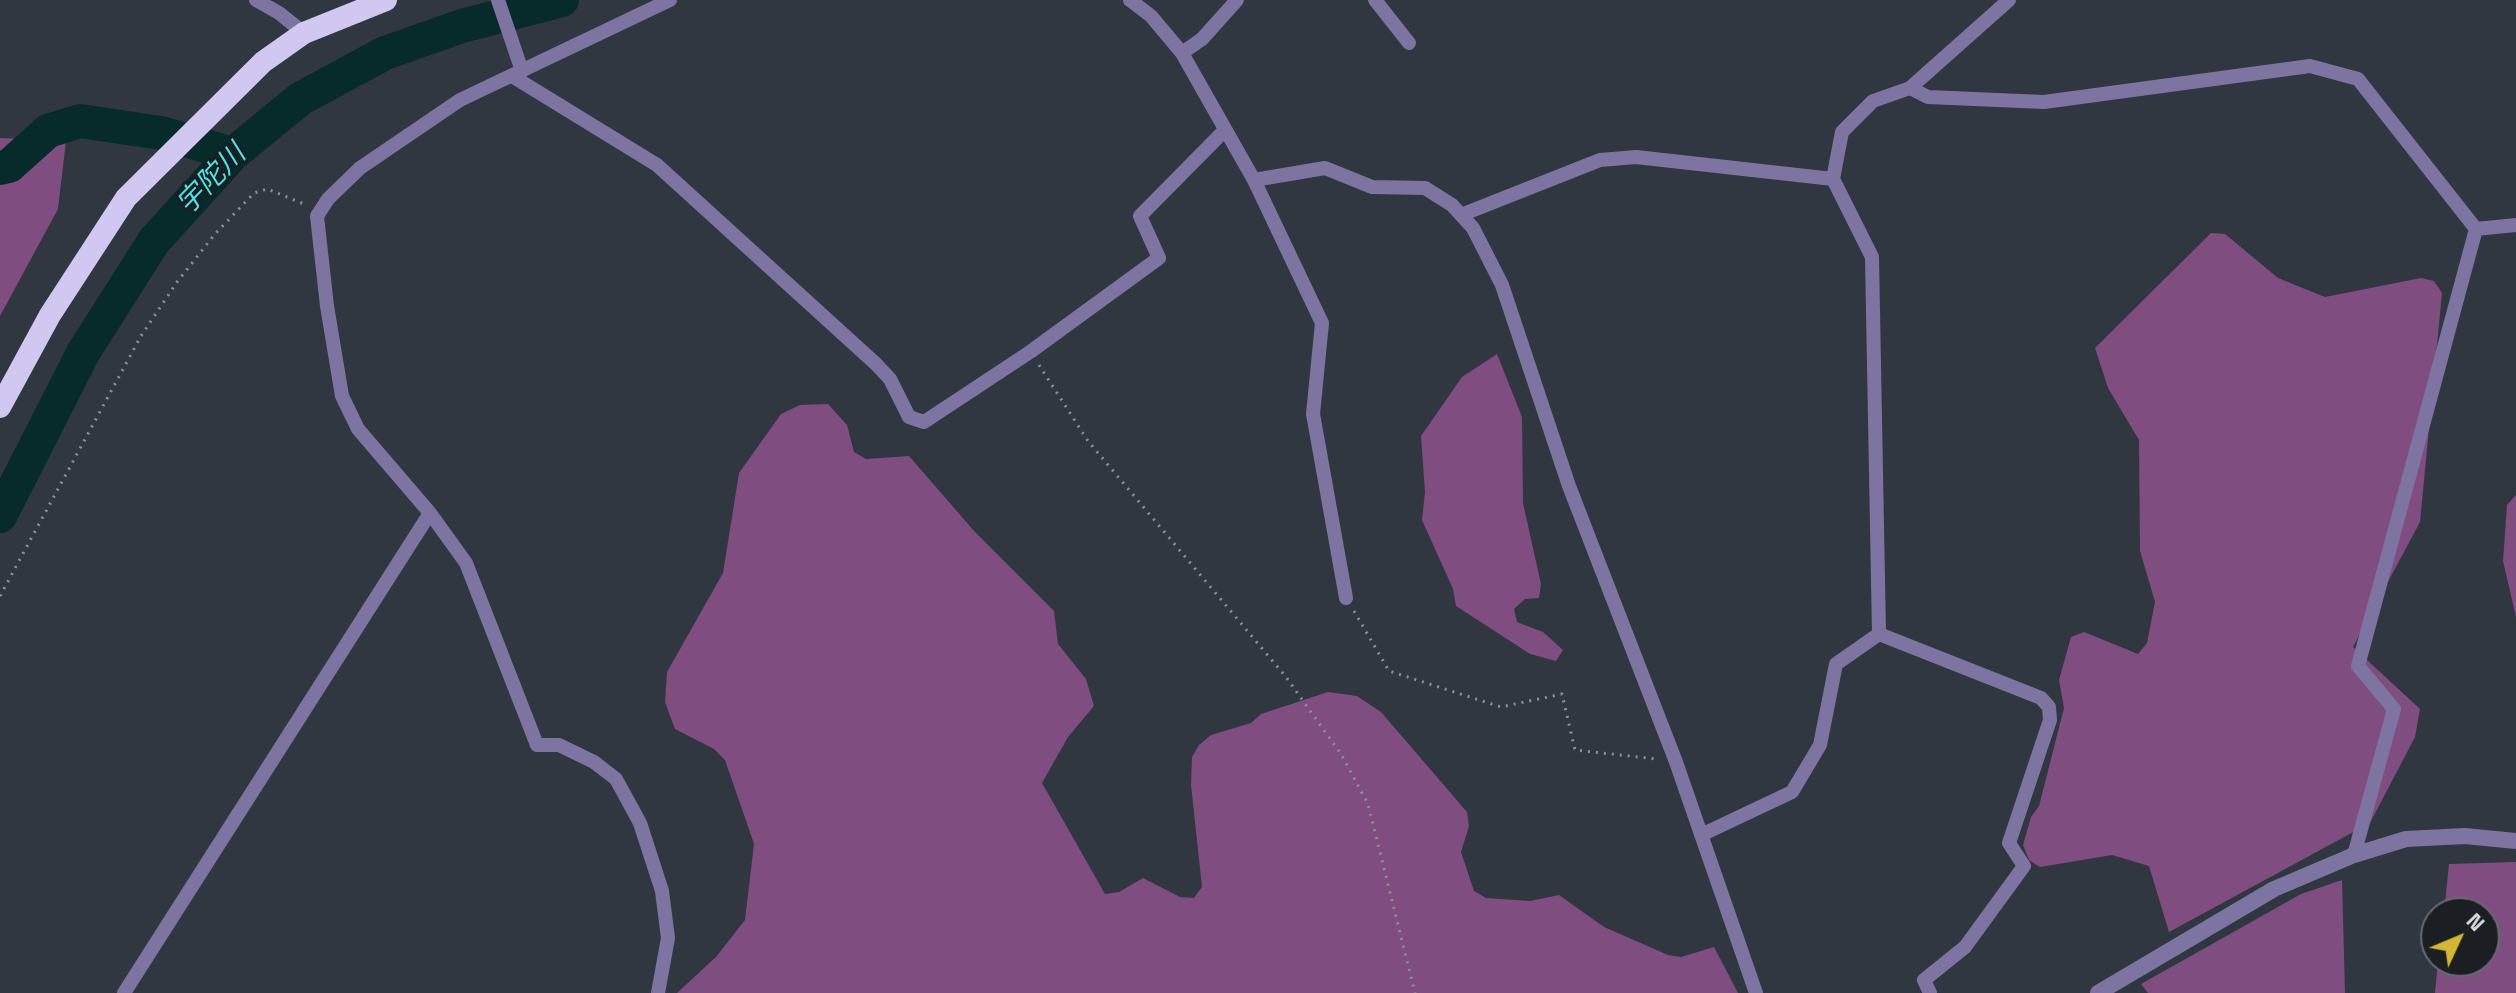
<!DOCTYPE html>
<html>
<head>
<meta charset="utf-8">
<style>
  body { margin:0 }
  #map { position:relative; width:2516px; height:993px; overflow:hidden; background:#303741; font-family:"Space Grotesk",sans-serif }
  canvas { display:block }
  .north { position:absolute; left:2420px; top:897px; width:80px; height:80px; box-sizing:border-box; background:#1b1e23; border:2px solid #676a70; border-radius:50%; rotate:46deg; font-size:22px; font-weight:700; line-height:32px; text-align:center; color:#d8dce3 }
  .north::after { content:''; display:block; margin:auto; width:28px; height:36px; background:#d4b635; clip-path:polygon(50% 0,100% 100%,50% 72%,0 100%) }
</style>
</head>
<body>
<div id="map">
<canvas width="2516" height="993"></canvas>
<div class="north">N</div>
</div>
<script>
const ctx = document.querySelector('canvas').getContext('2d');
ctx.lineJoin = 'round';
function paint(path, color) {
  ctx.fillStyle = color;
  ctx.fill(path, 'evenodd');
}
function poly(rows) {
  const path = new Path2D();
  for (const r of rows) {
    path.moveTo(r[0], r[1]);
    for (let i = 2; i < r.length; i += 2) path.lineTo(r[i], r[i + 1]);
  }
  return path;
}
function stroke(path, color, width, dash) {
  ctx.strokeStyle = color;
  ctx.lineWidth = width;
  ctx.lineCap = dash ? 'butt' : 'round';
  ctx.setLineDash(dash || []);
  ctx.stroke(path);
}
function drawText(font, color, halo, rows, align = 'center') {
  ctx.font = font + ' "Space Grotesk","Noto Sans JP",sans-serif';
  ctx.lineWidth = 6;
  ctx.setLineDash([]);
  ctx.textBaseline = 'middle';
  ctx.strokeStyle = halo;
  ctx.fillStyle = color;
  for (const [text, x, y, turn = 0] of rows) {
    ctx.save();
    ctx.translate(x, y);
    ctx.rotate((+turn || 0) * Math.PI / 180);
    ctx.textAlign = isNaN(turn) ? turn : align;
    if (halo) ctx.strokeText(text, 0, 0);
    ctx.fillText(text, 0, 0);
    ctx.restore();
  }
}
const forest = poly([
  [0,138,66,141,58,209,0,316],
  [2211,233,2225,234,2278,278,2325,297,2421,278,2434,281,2442,293,2420,522,2353,647,2420,709,2415,737,2370,823,2169,932,2149,866,2112,855,2040,867,2029,860,2023,845,2031,817,2039,806,2064,708,2059,680,2071,637,2084,632,2138,654,2147,643,2155,602,2140,551,2139,440,2108,388,2095,348],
  [1497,354,1522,417,1523,503,1541,584,1539,598,1525,599,1514,609,1517,622,1543,632,1563,650,1556,661,1530,654,1456,606,1453,589,1422,520,1425,492,1421,436,1462,377],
  [828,404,847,425,854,452,866,459,909,456,975,532,1054,611,1058,644,1086,679,1094,706,1068,737,1042,783,1105,894,1119,892,1143,878,1180,897,1194,898,1202,887,1191,785,1192,757,1199,745,1211,735,1251,723,1261,714,1328,692,1357,696,1381,712,1467,812,1469,826,1461,852,1474,891,1486,898,1530,901,1559,895,1604,927,1668,955,1681,957,1714,947,1738,993,677,993,716,957,745,920,754,844,725,760,714,749,675,729,665,702,667,672,723,573,739,473,781,414,800,405],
  [2516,495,2516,617,2503,561,2507,505],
  [2516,862,2516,993,2435,993,2438,961,2484,961,2484,913,2444,913,2449,864],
  [2342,880,2345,993,2148,993,2141,984,2301,894]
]);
const river = poly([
  [0,168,9,166,48,131,80,121,161,133,233,154],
  [0,516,83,353,154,241,233,154,300,99,385,53,462,26,562,0]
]);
const path = poly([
  [1039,365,1088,441,1286,677,1341,754,1368,804,1415,993],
  [0,596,141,336,177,282,215,234,254,193,267,189,304,204],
  [1354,611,1389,671,1501,707,1562,694,1575,750,1656,759]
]);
const minor = poly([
  [256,0,279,13,304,33],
  [498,0,522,71],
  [1130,0,1151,16,1182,53,1254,180,1322,323,1313,414,1346,598],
  [1375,0,1409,43],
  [1182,53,1202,39,1237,0],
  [512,76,657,165,876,364,890,379,909,417,924,422,1030,352,1159,258,1140,216,1224,131],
  [1910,88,1928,97,2044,102,2310,66,2358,79,2476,229],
  [1254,180,1325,168,1372,187,1425,188,1452,205,1473,228,1502,285,1569,486,1676,762,1756,993],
  [1461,215,1600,160,1636,157,1833,179],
  [1879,634,1872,257,1833,179,1842,132,1873,101,1910,88,2009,0],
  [1879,634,2041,698,2049,707,2050,720,2009,843,2024,866,1965,947,1924,980,1930,993],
  [1701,835,1792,792,1820,745,1836,664,1879,634],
  [2354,855,2394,709,2358,666,2476,229,2516,225],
  [124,993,430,513],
  [658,993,668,938,662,891,640,823,616,779,594,762,559,745,537,745,466,563,430,513,358,429,342,396,327,306,317,216,328,199,360,168,460,100,670,0]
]);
const tertiary = poly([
  [2098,993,2274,889,2354,855,2406,839,2465,836,2516,841]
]);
const trunk = poly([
  [0,407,50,315,126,198,263,62,304,33,386,0]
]);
const waterNames = [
  ["宇陀川",212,180,-46]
];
paint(forest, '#7f4d7f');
stroke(river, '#072a2a', 34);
stroke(path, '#8c9199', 3, [2, 6]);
stroke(minor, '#7e74a2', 14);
stroke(tertiary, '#7e74a2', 16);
stroke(trunk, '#d0c8f0', 22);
drawText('italic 28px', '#48e5e4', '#1b1e23', waterNames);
</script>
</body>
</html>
